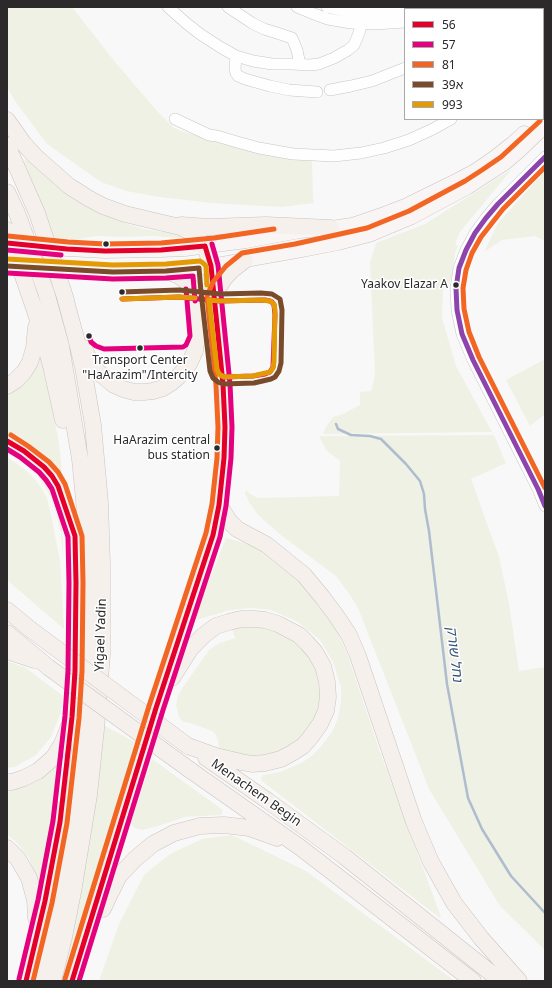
<!DOCTYPE html>
<html>
<head>
<meta charset="utf-8">
<style>
  body { margin:0 }
  #map { position:relative; width:552px; height:988px; overflow:hidden; background:#f9f8f9; font-family:"Noto Sans","Noto Sans Hebrew",sans-serif }
  canvas { display:block }
  .frame { position:absolute; inset:0; border:8px solid #2b292a; pointer-events:none }
  .legend { position:absolute; left:404px; top:8px; width:140px; height:112px; box-sizing:border-box; background:#fff; border:1px solid #aaa9aa; margin:0; padding:5px 7px; list-style:none; font-size:12px; color:#2b292a }
  .legend li { display:flex; align-items:center; gap:8px; height:20px }
  .legend b { width:20px; border:1px solid #aaa9aa }
</style>
</head>
<body>
<div id="map">
<canvas width="552" height="988"></canvas>
<div class="frame"></div>
<ul class="legend">
<li><b style="height:5px;background:#e4002b"></b>56</li>
<li><b style="height:5px;background:#e5007d"></b>57</li>
<li><b style="height:5px;background:#f26522"></b>81</li>
<li><b style="height:5px;background:#7a4b2a"></b>39א</li>
<li><b style="height:5px;background:#e39a04"></b>993</li>
</ul>
</div>
<script>
const ctx = document.querySelector('canvas').getContext('2d');
ctx.lineJoin = 'round';
function paint(path, color) {
  ctx.fillStyle = color;
  ctx.fill(path, 'evenodd');
}
function poly(rows) {
  const path = new Path2D();
  for (const r of rows) {
    path.moveTo(r[0], r[1]);
    for (let i = 2; i < r.length; i += 2) path.lineTo(r[i], r[i + 1]);
  }
  return path;
}
function stroke(path, color, width, dash) {
  ctx.strokeStyle = color;
  ctx.lineWidth = width;
  ctx.lineCap = dash ? 'butt' : 'round';
  ctx.setLineDash(dash || []);
  ctx.stroke(path);
}
function drawText(font, color, halo, rows, align = 'center') {
  ctx.font = font + ' "Noto Sans","Noto Sans Hebrew",sans-serif';
  ctx.lineWidth = 3;
  ctx.setLineDash([]);
  ctx.textBaseline = 'middle';
  ctx.strokeStyle = halo;
  ctx.fillStyle = color;
  for (const [text, x, y, turn = 0] of rows) {
    ctx.save();
    ctx.translate(x, y);
    ctx.rotate((+turn || 0) * Math.PI / 180);
    ctx.textAlign = isNaN(turn) ? turn : align;
    if (halo) ctx.strokeText(text, 0, 0);
    ctx.fillText(text, 0, 0);
    ctx.restore();
  }
}
const green = poly([
  [7,7,72,7,115,62,158,112,174,128,184,132,279,157,312,161,313,197,314,203,281,207,212,203,159,197,126,191,101,182,47,144,15,101,7,87],
  [26,159,29,161,61,190,78,202,100,213,122,222,143,229,176,234,181,235,182,237,181,238,175,238,154,236,121,237,96,236,74,240,53,238,23,162],
  [512,169,460,232,455,243,458,246,455,253,452,276,448,285,443,288,442,318,456,366,492,432,323,434,326,427,333,417,343,414,360,405,360,392,371,391,373,384,375,373,370,263,376,243,425,224],
  [545,171,545,241,535,236,502,240,484,252,498,223],
  [42,358,59,443,63,482,55,469,46,458,39,452,30,445,7,432,7,392,37,359],
  [545,359,545,414,530,426,506,380],
  [494,435,506,463,471,479,499,557,509,603,519,671,545,667,545,950,500,906,429,789,358,608,350,595,336,576,282,536,258,515,249,502,245,493,246,490,250,494,258,498,339,496,340,461,326,450,319,436],
  [7,448,31,465,43,480,51,493,59,514,62,529,63,541,63,559,61,534,56,513,51,497,45,487,37,475,21,460,7,451],
  [7,457,23,468,31,475,40,486,47,498,51,515,60,561,64,629,7,580],
  [226,538,249,544,267,553,301,582,320,604,338,633,348,656,379,749,441,917,440,918,262,781,261,779,261,777,263,775,280,772,303,762,313,755,322,745,332,732,338,718,341,701,341,687,333,662,320,640,298,622,271,610,251,608,230,610,196,620,200,603],
  [231,626,273,628,300,644,317,668,321,693,319,708,308,732,286,750,265,756,246,756,225,750,219,748,218,741,216,735,212,731,190,723,183,722,179,717,176,705,178,696,183,687,209,650,220,643,235,638],
  [7,661,26,668,63,696,61,712,51,737,36,755,15,767,7,768],
  [101,724,135,742,66,981,62,981,58,977],
  [58,759,51,828,40,896,36,877,29,858,17,843,7,834,7,786],
  [152,759,223,810,221,815,185,817,158,826,142,830,135,828,130,824],
  [232,835,306,871,455,981,99,981,119,924,144,875,170,854,202,839]
]);
const stream = poly([
  [336,424,338,429,351,435,370,436,381,439,406,464,420,481,424,494,425,509,429,531,447,684,468,798,482,829,511,876,545,913]
]);
const minor = poly([
  [168,7,186,23,200,34,220,47,236,56,253,61,272,64,292,64,310,65,319,64,334,58,348,50,354,45,357,38,360,30,361,24,358,13],
  [228,7,252,23,264,29,277,33,292,38,297,50,300,65],
  [297,7,314,14,328,19,351,23,375,24,405,22],
  [327,7,352,12,367,13,390,13,405,11],
  [415,9,424,7],
  [457,9,461,7],
  [543,29,545,26],
  [236,56,235,69,236,73,238,76,245,79,270,86,289,90,317,92],
  [330,90,351,86,372,81,405,68],
  [175,119,209,135,217,136,237,142,259,148,293,154,334,156,361,153,384,148,409,140,433,129,451,119],
  [545,157,498,204,486,218,475,233,466,250,459,268,456,288,457,310,462,334,473,360,538,489,545,506]
]);
const major = poly([
  [543,115,545,113],
  [67,249,105,251,161,250,185,249,246,241,300,231,331,228,352,225,384,214,405,206,458,180,475,171,494,158,513,143,524,133],
  [75,270,113,272,166,271,211,266,296,251,338,243,369,235,412,217,468,187,505,163,519,151,545,126]
]);
const highway = poly([
  [7,120,24,144,35,156,69,186,88,198,103,206,125,214,180,227,191,232,201,241,205,246,207,252,211,266,223,384,225,427,224,458,219,505,213,535,156,708,72,981],
  [7,145,37,213,66,300],
  [7,192,17,213,46,292,61,346,80,459,84,500,87,557,88,597,87,641,84,710,80,747,69,835,54,917,39,981],
  [181,225,209,227,266,225,331,228],
  [7,230,35,311,45,344,51,366,63,420],
  [214,296,223,280,231,271,245,260],
  [84,348,88,357,98,372,114,385,123,389,134,392,144,392,153,391,163,388,171,383,178,377,189,364,195,351,196,344,197,335,193,293,191,287,185,280,177,275,166,271],
  [7,386,15,381,24,372,30,362,34,348,36,327],
  [7,441,24,451,44,467,52,476,58,486,75,536],
  [219,505,230,522,237,529,267,545,304,575,323,598,335,614,349,635,358,656,414,822,431,862,454,903,481,938,519,981],
  [7,610,30,629],
  [7,633,48,667],
  [7,651,34,660],
  [172,678,191,648,204,635,216,626,229,622,241,619,255,619,265,620,278,624,299,635,307,643,315,652,323,666,327,682,328,697,326,711,320,724,310,738,303,746,292,753,281,759,265,763,252,764,241,762,216,756,188,746],
  [70,737,75,671,76,583,75,533],
  [206,758,268,801,345,857,501,981],
  [190,770,301,848,473,981],
  [7,782,12,782,24,778,38,771,53,758,62,744,69,726],
  [7,848,18,859,29,878,35,900,36,918],
  [103,909,108,898,119,876,135,859,153,844,174,833,200,826,224,825,249,828,277,838],
  [26,981,45,901,61,810],
  [53,981,64,937,73,892,89,795,96,729,102,654,102,564,100,502,93,425,83,367,76,338,63,290]
]);
const majorBridge = poly([
  [7,243,67,249],
  [10,266,75,270]
]);
const highwayBridge = poly([
  [30,629,188,746],
  [48,667,190,770]
]);
const bus1 = poly([
  [7,243,67,249,105,251,161,250,205,246],
  [7,441,24,451,44,467,52,476,58,486,75,536,76,583,75,671,72,717,60,822,45,901,26,981],
  [72,981,156,708,213,535,219,505,224,458,225,427,223,384,211,266,205,246]
]);
const bus2 = poly([
  [7,250,61,255],
  [7,273,113,279,166,278,193,276,195,301],
  [122,299,179,297,220,301,265,300,270,301,272,302,274,305,275,315,273,367,270,372,265,374,253,376,224,377,218,373,215,367],
  [89,336,91,342,96,346,104,349,183,347,186,345,190,336,186,289],
  [7,449,20,457,39,472,46,480,52,489,68,537,69,583,68,671,65,716,53,821,38,900,19,979],
  [79,981,163,710,220,537,226,506,231,458,232,427,230,384,218,265,212,244]
]);
const bus3 = poly([
  [545,167,503,209,481,237,472,253,466,270,463,288,464,309,469,332,479,357,545,488],
  [8,236,68,242,105,244,161,243,214,238,274,229],
  [11,435,28,446,49,462,58,472,65,484,82,536,83,583,82,671,79,718,67,823,52,903,33,981],
  [65,979,149,706,206,533,212,504,217,458,218,427,216,385,207,296,213,282,226,266,242,253,295,244,367,228,409,211,465,181,482,170,501,157,540,121]
]);
const bus4 = poly([
  [7,266,113,272,166,271,199,268,201,292],
  [122,292,179,290,201,292],
  [201,292,220,294,261,293,272,294,280,299,282,310,281,363,279,371,275,377,271,379,254,383,223,384,218,382,213,378,210,371,201,292]
]);
const bus5 = poly([
  [7,259,113,265,166,264,200,261,203,263,206,266,207,285],
  [122,299,179,297,195,298],
  [209,300,220,301,261,300,270,301,274,304,275,310,274,362,273,368,270,372,253,376,224,377,219,374,217,369,209,300]
]);
const bus6 = poly([
  [545,157,498,204,486,218,475,233,466,250,459,268,456,288,457,310,462,334,473,360,538,489,545,506]
]);
const markers = [
  [106,244,3.5,"#2b292a"],
  [456,285,3.5,"#2b292a"],
  [122,292,3.5,"#2b292a"],
  [89,336,3.5,"#2b292a"],
  [140,348,3.5,"#2b292a"],
  [217,448,3.5,"#2b292a"]
];
const busNames = [
  ["Yaakov Elazar A",448,285],
  ["Transport Center",140,361,"center"],
  ["\"HaArazim\"/Intercity",140,376,"center"],
  ["HaArazim central",210,441],
  ["bus station",210,456]
];
const streetNames = [
  ["Yigael Yadin",101,635,-88],
  ["Menachem Begin",256,793,35]
];
const waterNames = [
  ["נחל שורק",454,654,83]
];
paint(green, '#eff1e5');
stroke(stream, '#afbcce', 2.5);
stroke(minor, '#c6c6c6', 12);
stroke(major, '#cac3c1', 15);
stroke(highway, '#cac3c1', 17);
stroke(minor, '#fefefe', 11);
stroke(major, '#f8f5f4', 14);
stroke(highway, '#f6f0ed', 16);
stroke(majorBridge, '#cac3c1', 15, []);
stroke(highwayBridge, '#cac3c1', 17, []);
stroke(majorBridge, '#f8f5f4', 14);
stroke(highwayBridge, '#f6f0ed', 16);
stroke(bus1, '#e4002b', 5);
stroke(bus2, '#e5007d', 5);
stroke(bus3, '#f26522', 5);
stroke(bus4, '#7a4b2a', 5);
stroke(bus5, '#e39a04', 5);
stroke(bus6, '#8e44ad', 5);
for (const [x, y, r, color] of markers) {
  const dot = new Path2D();
  dot.arc(x, y, r, 0, 2 * Math.PI);
  ctx.fillStyle = color;
  ctx.fill(dot);
  stroke(dot, '#fff', 1.5);
}
drawText('12px', '#2b292a', '#fff', busNames, 'right');
drawText('13px', '#2b292a', '#fff', streetNames);
drawText('italic 14px', '#335176', '#fff', waterNames);
</script>
</body>
</html>
